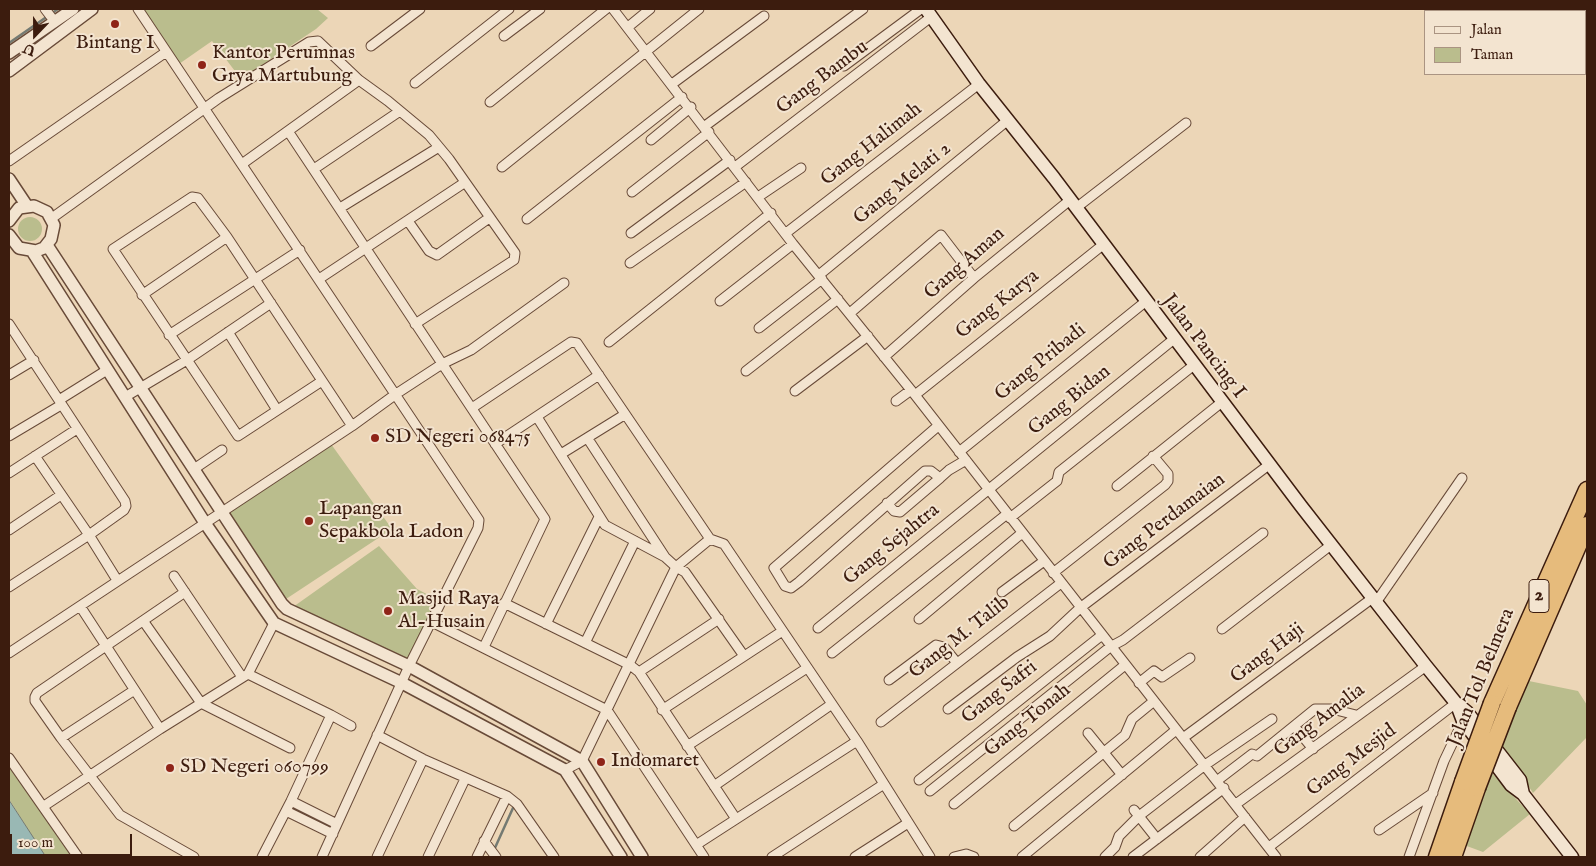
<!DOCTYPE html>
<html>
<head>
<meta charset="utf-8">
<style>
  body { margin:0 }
  #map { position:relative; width:1596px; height:866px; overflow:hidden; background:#ecd6b7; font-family:"IM FELL English",serif }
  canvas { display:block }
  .frame { position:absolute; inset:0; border:10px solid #3c1c0e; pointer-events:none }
  .legend { position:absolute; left:1424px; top:10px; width:162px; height:65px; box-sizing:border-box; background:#f3e4d0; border:1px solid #aa9482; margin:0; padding:6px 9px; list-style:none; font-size:15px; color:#3c1c0e }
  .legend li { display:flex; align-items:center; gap:10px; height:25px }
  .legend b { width:25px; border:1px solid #aa9482 }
  .north { position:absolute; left:10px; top:10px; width:50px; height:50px; -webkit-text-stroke:4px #f3e4d0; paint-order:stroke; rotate:202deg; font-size:14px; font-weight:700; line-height:20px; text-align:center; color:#3c1c0e }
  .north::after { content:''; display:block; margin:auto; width:18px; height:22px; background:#3c1c0e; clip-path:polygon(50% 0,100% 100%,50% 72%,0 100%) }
  .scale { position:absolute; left:10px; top:834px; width:122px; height:22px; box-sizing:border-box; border:2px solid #3c1c0e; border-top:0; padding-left:6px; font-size:15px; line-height:18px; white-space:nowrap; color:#3c1c0e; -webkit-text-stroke:4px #f3e4d0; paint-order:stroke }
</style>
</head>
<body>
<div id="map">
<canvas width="1596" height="866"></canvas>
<div class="frame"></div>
<ul class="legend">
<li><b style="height:6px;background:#f3e4d0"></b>Jalan</li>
<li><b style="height:14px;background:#babd8d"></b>Taman</li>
</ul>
<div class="north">U</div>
<div class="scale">100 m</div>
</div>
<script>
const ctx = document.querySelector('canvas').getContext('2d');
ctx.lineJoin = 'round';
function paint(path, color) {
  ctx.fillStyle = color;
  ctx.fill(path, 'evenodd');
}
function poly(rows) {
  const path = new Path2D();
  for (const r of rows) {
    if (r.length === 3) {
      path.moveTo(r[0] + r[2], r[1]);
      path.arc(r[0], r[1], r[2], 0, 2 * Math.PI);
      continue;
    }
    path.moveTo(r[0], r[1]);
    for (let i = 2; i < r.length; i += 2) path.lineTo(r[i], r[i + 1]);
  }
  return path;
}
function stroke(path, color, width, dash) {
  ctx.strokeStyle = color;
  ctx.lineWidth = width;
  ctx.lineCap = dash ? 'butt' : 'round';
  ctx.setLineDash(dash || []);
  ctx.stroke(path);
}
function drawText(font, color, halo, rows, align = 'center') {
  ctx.font = font + ' "IM FELL English",serif';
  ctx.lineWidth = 4;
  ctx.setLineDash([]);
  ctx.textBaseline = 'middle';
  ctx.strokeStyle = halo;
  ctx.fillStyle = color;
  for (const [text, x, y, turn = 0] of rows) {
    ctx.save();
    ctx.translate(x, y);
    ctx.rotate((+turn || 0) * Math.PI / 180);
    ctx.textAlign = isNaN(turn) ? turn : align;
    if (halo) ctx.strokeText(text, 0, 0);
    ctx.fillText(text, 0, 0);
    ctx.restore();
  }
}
const green = poly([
  [142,9,317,9,328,18,316,29,241,79,212,41,179,64],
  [30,229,12],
  [331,444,392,529,286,599,226,512],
  [379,546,417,589,440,601,408,663,293,607],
  [1519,679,1578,691,1587,705,1587,737,1533,793,1502,745],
  [9,760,77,857,45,857,9,799],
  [1492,773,1530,814,1483,852,1464,845]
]);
const water = poly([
  [9,800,46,857,9,857,9,800]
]);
const stream = poly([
  [9,43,58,9],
  [494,850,513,808]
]);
const minor = poly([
  [45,9,55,22],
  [138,9,479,520,478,528,409,666,322,857],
  [613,9,793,244,915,395,1276,857],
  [628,27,650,9],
  [504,36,540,9],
  [371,46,420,9],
  [844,66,921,9],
  [415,83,509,9],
  [672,84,764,16],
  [490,102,606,9],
  [705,126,863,9],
  [288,131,545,519,484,647],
  [651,140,691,107],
  [9,161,166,52],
  [242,164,359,80],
  [502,167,699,9],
  [735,167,931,17],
  [314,169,400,111],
  [632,192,709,132],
  [758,197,801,168],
  [340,208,439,147],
  [1076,208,1186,123],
  [52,218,219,98,309,42,318,41,359,80,388,101,429,135,449,159,515,253,514,260,415,324],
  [527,219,682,97],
  [408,221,429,251,437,255,489,218],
  [631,233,730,160],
  [786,233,979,84],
  [630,263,746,182],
  [819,275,1008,120],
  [319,279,464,183],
  [142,295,227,237],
  [720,301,793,244],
  [850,313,941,235,974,278],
  [9,324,125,501,126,506,124,510,89,535,9,587],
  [759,328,822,279],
  [228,332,277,410],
  [169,335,300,250],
  [609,342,771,213],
  [884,357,974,278,1070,200],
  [746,371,838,299],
  [9,375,34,360],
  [322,381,238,436,113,249,192,197,198,198,227,237,352,426],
  [795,391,868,336],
  [915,395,1104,244],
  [125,397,187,360,271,303],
  [59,400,107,370],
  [896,401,911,390],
  [472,408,571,342,577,343,710,539,724,544,857,741,930,857],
  [537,417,605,525,665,557],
  [938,426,774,568,785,586,791,588,799,582,925,471,931,471,940,478,949,470,966,460],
  [9,436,61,405],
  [588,439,665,557,676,567,685,572,744,656],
  [495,444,599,375],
  [959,452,1145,302],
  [561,454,624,415],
  [35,456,89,535,117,580],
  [194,469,222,450],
  [9,473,77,429],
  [1117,486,1222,402],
  [887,503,894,511,900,512,940,478],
  [1010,518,1057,481,1059,472,1194,365],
  [9,530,61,495],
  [1053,573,1165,485,1168,481,1168,474,1153,456],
  [174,576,242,677],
  [185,592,37,693,35,697,35,701,61,738,120,815,194,857],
  [1002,592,1044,561],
  [1377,601,1462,478],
  [504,603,630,665,639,672,736,819],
  [80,606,160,729],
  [919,619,1022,533],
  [144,622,201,703,290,748],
  [432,622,607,710,704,857],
  [546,624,599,517],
  [818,628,1174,339],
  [1222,629,1331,545],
  [585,643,635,541],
  [9,653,352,426,396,394,442,364,471,350,564,283],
  [832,653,1007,514],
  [639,672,719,619],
  [248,674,331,715,291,801,262,857],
  [889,680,936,645,944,647,957,663],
  [1139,683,1154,671,1162,677,1190,658],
  [948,709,1017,657,1050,636,1080,608,1270,464],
  [662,710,781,632],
  [331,715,351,726],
  [881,722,1061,583],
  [1294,726,1313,749],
  [1088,733,1122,775],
  [377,735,423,759,507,796,517,804,554,857],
  [61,738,133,691],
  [1183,738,1374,597],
  [687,746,807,668],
  [9,758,78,857],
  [565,770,582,761,676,567,710,539],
  [919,780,1102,635],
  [1218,780,1252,754,1257,756,1315,709,1332,709,1356,715],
  [714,786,832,704],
  [930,791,1110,647,1123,640,1263,533],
  [291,801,337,824],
  [954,804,1125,665],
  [1236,804,1426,666],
  [44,806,160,729,248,674,274,623],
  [1134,810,1157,839],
  [286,811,333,834],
  [1014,826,1125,735,1132,719,1154,701],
  [1379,830,1433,793],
  [484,841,496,857],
  [696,845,857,741],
  [1269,847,1456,703],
  [377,857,423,759],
  [428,857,465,779],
  [477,857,507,796],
  [772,857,884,784],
  [855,857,908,823],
  [954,857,966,854,974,857],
  [1022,857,1176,730],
  [1105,857,1115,847,1119,836,1139,816,1205,765,1272,719],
  [1133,857,1224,788],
  [1200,857,1245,817],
  [1409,857,1444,761,1463,721]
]);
const tertiary = poly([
  [9,53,73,9],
  [9,71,92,9],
  [9,179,27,206],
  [9,221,19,208,34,206,47,212,54,225,51,239,44,248,36,251,19,248,9,235],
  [47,245,282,604,287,609,409,666,582,761,642,857],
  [32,251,205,523,274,623,402,683,565,770,621,857]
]);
const secondary = poly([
  [926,9,979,84,1054,178,1301,506,1426,666,1456,703,1467,712,1520,780,1523,794],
  [1457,705,1463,721,1511,785,1523,794,1572,857]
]);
const motorway = poly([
  [1492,703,1587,490],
  [1508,707,1587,525],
  [1437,857,1463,782],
  [1453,857,1477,788]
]);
const motorwayBridge = poly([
  [1463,782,1492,703],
  [1477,788,1508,707]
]);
const markers = [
  [115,24,5,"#8f2418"],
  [202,65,5,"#8f2418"],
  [375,438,5,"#8f2418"],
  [309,521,5,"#8f2418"],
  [388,611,5,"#8f2418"],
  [601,762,5,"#8f2418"],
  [170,768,5,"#8f2418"]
];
const shields = [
  [1539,596,20]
];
const shieldNames = [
  ["2",1539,596]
];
const poiNames = [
  ["Bintang I",115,44,"center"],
  ["Kantor Perumnas",212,54],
  ["Grya Martubung",212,77],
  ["SD Negeri 068475",385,438],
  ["Lapangan",319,510],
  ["Sepakbola Ladon",319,533],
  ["Masjid Raya",398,600],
  ["Al-Husain",398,623],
  ["Indomaret",611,762],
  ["SD Negeri 060799",180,768]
];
const streetNames = [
  ["Gang Bambu",823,78,-37],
  ["Gang Halimah",872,145,-38],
  ["Gang Melati 2",903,184,-39],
  ["Gang Aman",965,264,-41],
  ["Gang Karya",998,305,-38],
  ["Jalan Pancing I",1203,347,53],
  ["Gang Pribadi",1041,363,-39],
  ["Gang Bidan",1070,401,-39],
  ["Gang Perdamaian",1165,522,-37],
  ["Gang Sejahtra",892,545,-39],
  ["Gang M. Talib",960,638,-38],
  ["Gang Haji",1268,654,-37],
  ["Jalan Tol Belmera",1482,678,-68],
  ["Gang Safri",1000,693,-38],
  ["Gang Tonah",1028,721,-39],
  ["Gang Amalia",1320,721,-37],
  ["Gang Mesjid",1352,761,-37]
];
paint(green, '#babd8d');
paint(water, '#99b8b4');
stroke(water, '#747a72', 1);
stroke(stream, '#747a72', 2.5);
stroke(minor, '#684a38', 11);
stroke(tertiary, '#684a38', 14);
stroke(secondary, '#3c1c0e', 15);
stroke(motorway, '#3c1c0e', 19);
stroke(minor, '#f3e4d0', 9);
stroke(tertiary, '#f3e4d0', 11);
stroke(secondary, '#f3e4d0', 12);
stroke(motorway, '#e6bb7c', 16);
stroke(motorwayBridge, '#3c1c0e', 19, []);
stroke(motorwayBridge, '#e6bb7c', 16);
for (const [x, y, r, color] of markers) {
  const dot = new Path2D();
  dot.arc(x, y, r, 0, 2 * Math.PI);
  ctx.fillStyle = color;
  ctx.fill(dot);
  stroke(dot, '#f3e4d0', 2);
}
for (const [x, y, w] of shields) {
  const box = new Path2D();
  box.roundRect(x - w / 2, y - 16.5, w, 33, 4);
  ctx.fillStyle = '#f3e4d0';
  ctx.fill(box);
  stroke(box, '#3c1c0e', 1);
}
drawText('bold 19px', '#3c1c0e', null, shieldNames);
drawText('20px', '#3c1c0e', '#f3e4d0', poiNames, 'left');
drawText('20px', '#3c1c0e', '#f3e4d0', streetNames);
</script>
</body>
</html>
